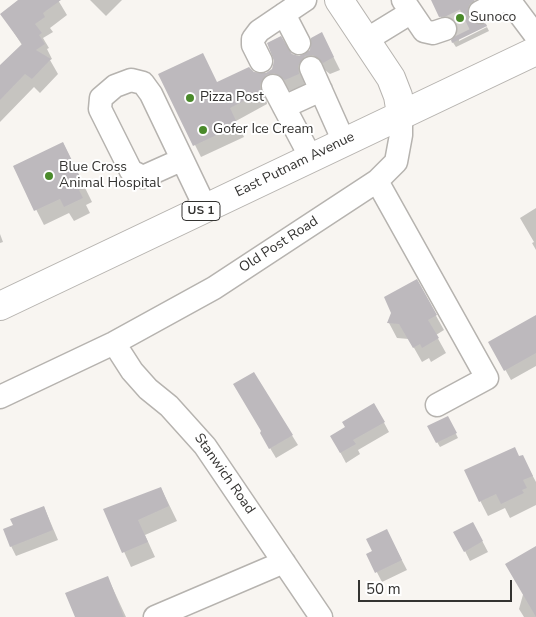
<!DOCTYPE html>
<html>
<head>
<meta charset="utf-8">
<style>
  body { margin:0 }
  #map { position:relative; width:536px; height:617px; overflow:hidden; background:#f8f5f1; font-family:"Nunito Sans",sans-serif }
  canvas { display:block }
  .scale { position:absolute; left:358px; top:580px; width:154px; height:22px; box-sizing:border-box; border:2px solid #343331; border-top:0; padding-left:6px; font-size:15px; line-height:18px; white-space:nowrap; color:#343331; -webkit-text-stroke:4px #fff; paint-order:stroke }
</style>
</head>
<body>
<div id="map">
<canvas width="536" height="617"></canvas>
<div class="scale">50 m</div>
</div>
<script>
const ctx = document.querySelector('canvas').getContext('2d');
ctx.lineJoin = 'round';
function paint(path, color) {
  ctx.fillStyle = color;
  ctx.fill(path, 'evenodd');
}
function poly(rows) {
  const path = new Path2D();
  for (const r of rows) {
    path.moveTo(r[0], r[1]);
    for (let i = 2; i < r.length; i += 2) path.lineTo(r[i], r[i + 1]);
  }
  return path;
}
function stroke(path, color, width, dash) {
  ctx.strokeStyle = color;
  ctx.lineWidth = width;
  ctx.lineCap = dash ? 'butt' : 'round';
  ctx.setLineDash(dash || []);
  ctx.stroke(path);
}
function drawText(font, color, halo, rows, align = 'center') {
  ctx.font = font + ' "Nunito Sans",sans-serif';
  ctx.lineWidth = 4;
  ctx.setLineDash([]);
  ctx.textBaseline = 'middle';
  ctx.strokeStyle = halo;
  ctx.fillStyle = color;
  for (const [text, x, y, turn = 0] of rows) {
    ctx.save();
    ctx.translate(x, y);
    ctx.rotate((+turn || 0) * Math.PI / 180);
    ctx.textAlign = isNaN(turn) ? turn : align;
    if (halo) ctx.strokeText(text, 0, 0);
    ctx.fillText(text, 0, 0);
    ctx.restore();
  }
}
const shadow = poly([
  [21,0,58,0,67,15,50,28,53,32,43,38,49,48,47,49,52,59,50,60,58,74,40,93,34,87,0,122,0,66,22,45,2,14],
  [90,0,122,0,106,16],
  [432,0,474,0,476,5,471,10,470,22,473,24,486,25,489,31,456,47,452,41,459,33,459,27,452,21,443,21],
  [485,25,487,27,459,41,459,38],
  [328,46,340,70,330,74,321,67,304,79,305,86,292,92,282,85,273,86,266,98,267,104,236,121,244,137,201,157,160,75,218,83,254,73,267,74,291,55,299,57],
  [63,143,92,202,86,205,90,213,74,221,69,213,44,225,14,166],
  [536,208,536,250,532,243,534,242,520,218],
  [0,234,3,242,0,243],
  [416,280,444,330,436,335,446,353,431,362,429,358,422,362,409,339,397,338,389,323],
  [536,325,536,366,511,380,490,342],
  [253,373,298,445,276,458,261,433,263,432],
  [374,404,389,432,358,450,360,454,346,463,332,437,347,428],
  [450,422,458,438,440,447,437,442],
  [522,456,536,482,536,505,510,518,505,508,488,516,465,471],
  [161,488,177,521,145,535,155,557,131,567,105,510],
  [44,507,58,540,16,556,11,546,15,526],
  [478,533,488,552,470,561,465,551],
  [392,541,407,570,382,582,368,555],
  [536,548,536,617,524,617,519,609],
  [108,578,126,617,76,617]
]);
const building = poly([
  [18,0,61,0,43,13,45,17,35,24,42,33,39,35,45,44,36,50,51,59,32,79,25,74,0,100,0,65,22,44,0,14],
  [431,0,475,0,469,5,468,17,473,23,486,24,487,26,452,43,451,40,458,32,457,24,448,16,439,17],
  [322,32,334,57,323,63,313,55,305,56,298,66,299,74,285,80,274,73,266,75,260,85,261,92,230,108,238,125,193,146,158,74,203,53,217,82,249,67,254,72,266,73,272,69,274,61,267,43,281,36,292,54,299,56,310,50,311,38],
  [63,142,85,187,79,190,83,198,64,207,60,199,34,211,13,166],
  [417,279,437,315,428,320,439,338,422,348,420,344,413,348,399,324,387,323,391,313,384,297],
  [536,315,536,353,504,371,488,342],
  [254,372,293,435,269,449,260,433,261,431,233,384],
  [374,403,385,422,353,440,356,444,340,453,330,436,345,427,342,422],
  [448,416,457,433,436,443,427,426],
  [515,447,519,456,523,455,533,476,523,480,527,488,522,490,524,493,501,504,496,494,479,502,464,470],
  [161,487,169,506,138,520,148,542,122,553,103,509],
  [44,506,53,530,10,547,3,529,13,525,10,519],
  [473,522,483,541,464,552,453,532],
  [387,529,402,560,375,573,366,554,372,551,366,539],
  [536,546,536,617,505,564],
  [108,576,124,617,75,617,65,593]
]);
const minorTunnel = poly([
  [445,29,480,12]
]);
const minor = poly([
  [403,0,424,31,433,33,445,29],
  [509,0,536,36],
  [480,12,504,0],
  [284,14,299,43],
  [366,40,410,13],
  [261,61,253,45,253,39,259,31,305,0],
  [311,68,344,142],
  [273,86,311,158],
  [284,107,321,90],
  [181,160,143,177,131,171,100,109,101,98,115,86,131,80,143,83,151,94,206,209],
  [377,181,487,378,437,405],
  [114,343,132,371,148,389,169,406,205,446,321,617],
  [0,397,114,343,214,288,377,181,396,162,401,135,401,114],
  [155,617,284,562]
]);
const major = poly([
  [339,0,391,78,398,96,401,114],
  [0,306,536,51]
]);
const markers = [
  [460,18,5,"#4a8a2b"],
  [190,98,5,"#4a8a2b"],
  [203,130,5,"#4a8a2b"],
  [49,176,5,"#4a8a2b"]
];
const shields = [
  [201,211,38]
];
const shieldNames = [
  ["US 1",201,211]
];
const poiNames = [
  ["Sunoco",470,18],
  ["Pizza Post",200,98],
  ["Gofer Ice Cream",213,130],
  ["Blue Cross",59,168],
  ["Animal Hospital",59,184]
];
const streetNames = [
  ["East Putnam Avenue",295,165,-26],
  ["Old Post Road",279,245,-33],
  ["Stanwich Road",224,474,55]
];
paint(shadow, '#0003');
paint(building, '#bdb9bd');
stroke(minorTunnel, '#d1cecb', 22, [22, 11]);
stroke(minor, '#b6b3af', 25);
stroke(major, '#b6b3af', 30);
stroke(minor, '#fff', 22);
stroke(major, '#fff', 28);
for (const [x, y, r, color] of markers) {
  const dot = new Path2D();
  dot.arc(x, y, r, 0, 2 * Math.PI);
  ctx.fillStyle = color;
  ctx.fill(dot);
  stroke(dot, '#fff', 2);
}
for (const [x, y, w] of shields) {
  const box = new Path2D();
  box.roundRect(x - w / 2, y - 9.5, w, 19, 4);
  ctx.fillStyle = '#fff';
  ctx.fill(box);
  stroke(box, '#343331', 1);
}
drawText('bold 12px', '#343331', null, shieldNames);
drawText('14px', '#343331', '#fff', poiNames, 'left');
drawText('14px', '#343331', '#fff', streetNames);
</script>
</body>
</html>
